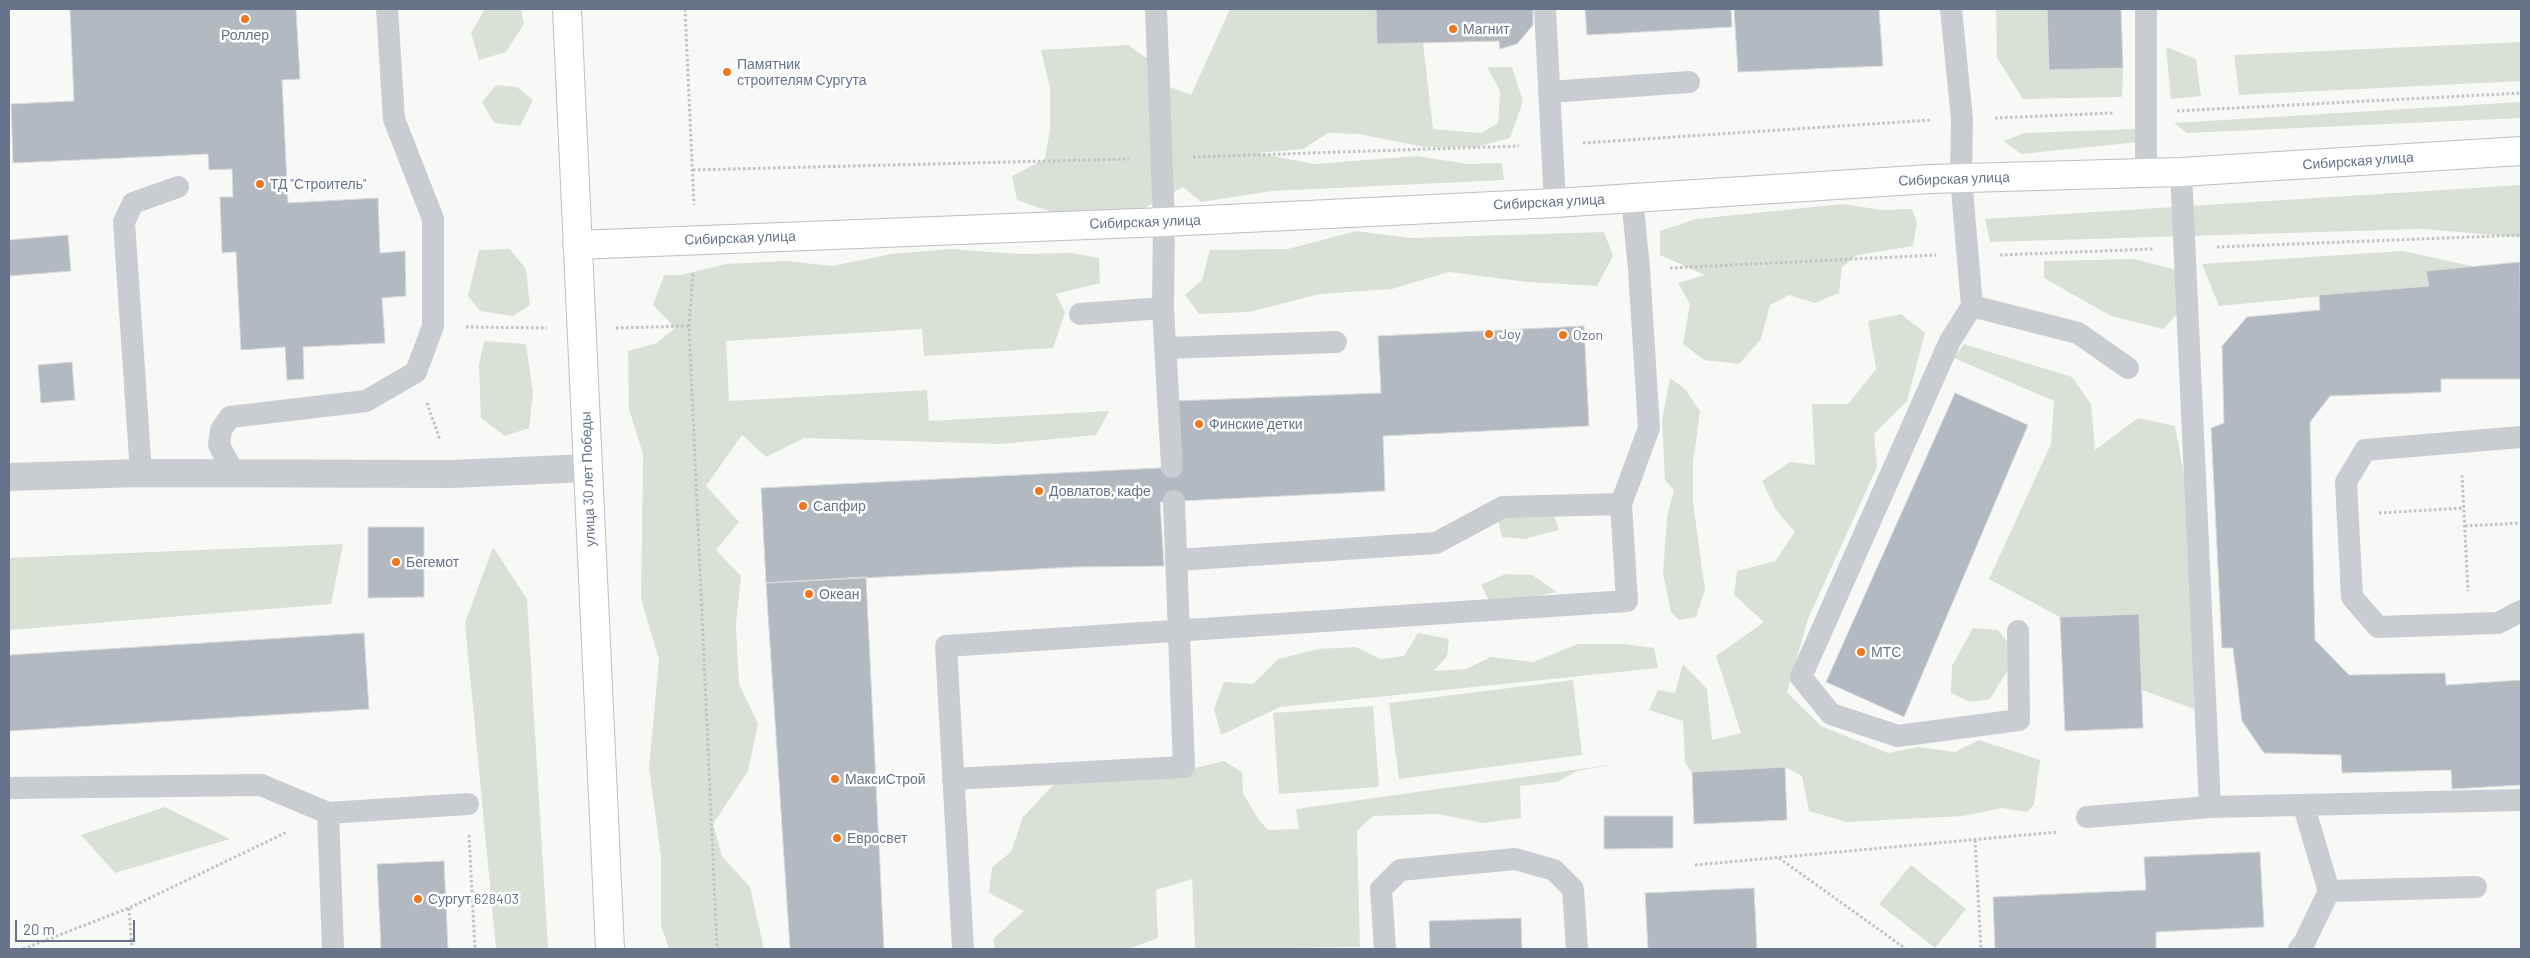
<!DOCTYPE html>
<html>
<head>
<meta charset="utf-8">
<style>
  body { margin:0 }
  #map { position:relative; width:2530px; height:958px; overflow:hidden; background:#f8f9f6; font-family:Barlow,sans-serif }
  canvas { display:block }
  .frame { position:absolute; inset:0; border:10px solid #66738a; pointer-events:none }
  .scale { position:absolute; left:15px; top:920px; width:120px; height:22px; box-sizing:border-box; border:2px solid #66738a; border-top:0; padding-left:6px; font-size:15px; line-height:18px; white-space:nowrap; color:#66738a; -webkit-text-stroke:4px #fff; paint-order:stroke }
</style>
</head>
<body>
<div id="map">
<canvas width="2530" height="958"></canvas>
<div class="frame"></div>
<div class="scale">20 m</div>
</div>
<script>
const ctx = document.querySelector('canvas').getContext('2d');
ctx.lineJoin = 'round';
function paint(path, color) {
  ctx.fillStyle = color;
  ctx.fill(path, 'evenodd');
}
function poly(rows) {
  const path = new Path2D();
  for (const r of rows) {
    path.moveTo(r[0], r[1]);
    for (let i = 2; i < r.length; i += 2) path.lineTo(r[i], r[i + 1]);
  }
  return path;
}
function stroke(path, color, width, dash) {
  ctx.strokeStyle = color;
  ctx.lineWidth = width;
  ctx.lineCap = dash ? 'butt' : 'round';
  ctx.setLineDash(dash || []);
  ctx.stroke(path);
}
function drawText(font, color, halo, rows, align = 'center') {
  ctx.font = font + ' Barlow,sans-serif';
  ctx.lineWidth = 5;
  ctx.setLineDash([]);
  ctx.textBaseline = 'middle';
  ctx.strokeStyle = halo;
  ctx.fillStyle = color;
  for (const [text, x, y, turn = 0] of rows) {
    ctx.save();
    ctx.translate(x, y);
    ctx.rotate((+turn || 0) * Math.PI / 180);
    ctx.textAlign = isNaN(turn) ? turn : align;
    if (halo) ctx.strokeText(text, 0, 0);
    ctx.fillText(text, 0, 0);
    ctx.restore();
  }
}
const green = poly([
  [485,9,521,9,524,24,506,52,479,60,471,33],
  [1230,9,1376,9,1377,44,1423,43,1433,129,1481,133,1498,123,1500,91,1487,67,1512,67,1523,101,1510,138,1477,147,1424,147,1359,134,1328,133,1303,149,1257,153,1315,164,1417,156,1468,164,1502,163,1504,180,1272,191,1201,202,1183,187,1143,209,1106,217,1049,211,1017,200,1012,176,1045,159,1050,129,1050,88,1041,50,1129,45,1144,57,1169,56,1170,87,1191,95],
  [1996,9,2047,9,2049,70,2123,68,2122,97,2023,99,1997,58],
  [2521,42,2521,81,2239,95,2234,55],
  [2166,47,2196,59,2201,96,2171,99],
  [496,85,517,87,533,100,520,126,494,123,482,102],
  [2521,102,2521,118,2187,133,2174,123],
  [2135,129,2139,142,2021,154,2004,141,2024,133],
  [2521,185,2521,236,2518,237,2422,229,1990,242,1985,219],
  [1843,204,1882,210,1912,209,1917,223,1913,246,1857,255,1842,267,1839,293,1815,303,1789,295,1770,305,1761,339,1739,364,1704,360,1683,344,1690,304,1678,283,1705,275,1660,255,1660,231,1696,219],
  [1356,231,1410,238,1604,232,1613,256,1597,286,1528,282,1449,272,1392,289,1320,294,1249,312,1199,314,1185,295,1202,280,1210,250,1288,249],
  [510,249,526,269,530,305,513,316,480,311,468,296,479,250],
  [950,249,1019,254,1072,253,1099,258,1100,283,1056,294,1065,313,1053,348,924,356,922,329,726,341,729,401,927,390,929,421,1109,411,1096,435,1001,444,804,438,766,457,742,435,706,486,739,522,716,550,741,576,736,625,739,684,758,724,748,771,713,824,722,856,750,887,764,949,669,949,661,925,661,856,649,768,659,660,641,599,643,454,629,409,628,351,657,343,675,328,653,305,664,275,681,275,726,264,786,261,832,266,891,254],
  [2403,251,2476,267,2427,272,2429,286,2219,306,2202,264],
  [2134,259,2177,270,2180,311,2163,329,2111,316,2044,278,2044,261],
  [1901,314,1925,333,1907,401,1874,434,1877,467,1808,619,1787,692,1821,726,1888,753,1918,747,1955,752,1979,740,2040,760,2034,805,2027,812,2002,808,1963,816,1846,822,1809,811,1802,776,1785,767,1692,772,1685,763,1683,721,1649,710,1658,690,1675,693,1683,664,1707,689,1712,740,1741,733,1716,656,1764,622,1734,595,1737,571,1775,561,1795,532,1776,510,1762,481,1790,462,1815,465,1812,404,1848,404,1876,369,1868,321],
  [484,341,526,344,533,393,529,428,505,436,481,418,479,365],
  [1964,344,2072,377,2091,404,2095,450,2138,418,2175,426,2191,514,2194,709,2142,690,2139,614,2060,617,1989,579,2051,444,2054,401,1954,358],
  [1670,378,1684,388,1700,411,1693,463,1693,502,1705,590,1696,617,1679,620,1671,612,1663,573,1667,517,1674,490,1665,480,1662,420],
  [1522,510,1554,516,1559,530,1524,539,1502,537,1498,520],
  [343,544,331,604,9,630,9,558],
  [493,547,527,599,548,949,496,949,465,623],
  [1505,574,1532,575,1557,592,1521,599,1489,601,1481,585],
  [1973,628,1998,630,2009,643,2009,668,1990,699,1970,702,1951,693,1952,666],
  [1418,633,1449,639,1447,656,1434,671,1466,669,1491,657,1533,662,1578,644,1624,644,1654,648,1658,668,1280,707,1221,735,1214,709,1224,682,1253,684,1278,659,1318,649,1356,647,1380,659,1404,656],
  [1573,680,1582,755,1399,779,1389,703],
  [1373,706,1379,787,1279,794,1273,713],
  [1224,761,1242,772,1243,793,1258,819,1268,830,1299,829,1296,809,1616,764,1577,771,1557,782,1520,786,1521,818,1483,823,1438,814,1373,816,1357,831,1360,947,1195,949,1192,879,1156,890,1158,938,1128,949,995,949,993,939,1024,911,989,893,992,867,1011,852,1023,817,1059,779,1186,770],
  [165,807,230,839,115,873,81,835],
  [1911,865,1966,909,1935,948,1879,904]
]);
const building = poly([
  [70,9,296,9,300,79,282,80,288,203,378,198,380,253,405,251,406,296,382,298,385,343,303,347,304,379,287,380,285,347,241,350,236,252,222,253,220,197,233,197,232,169,209,170,208,154,13,163,11,104,74,101,70,9],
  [1376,9,1533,9,1533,25,1517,44,1500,49,1499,41,1377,44,1376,9],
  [1585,9,1731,9,1732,27,1587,35,1585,9],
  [1734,9,1879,9,1883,66,1738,72,1734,9],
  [2047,9,2121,9,2123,68,2049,70,2047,9],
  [68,235,71,271,9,276,9,240,68,235],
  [2520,262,2521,379,2441,379,2441,392,2330,396,2310,422,2315,640,2349,675,2445,673,2446,685,2521,680,2521,785,2452,789,2451,770,2342,773,2341,755,2264,753,2242,721,2233,648,2222,648,2211,428,2224,423,2222,346,2247,317,2320,310,2319,295,2429,286,2426,271,2520,262],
  [1584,326,1589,426,1383,436,1385,491,1160,502,1164,566,1075,567,766,583,761,488,1178,467,1174,401,1381,393,1378,336,1584,326],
  [72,362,75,400,41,403,38,365,72,362],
  [1955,393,2028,425,1904,717,1826,682,1955,393],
  [368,527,424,527,424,597,368,598,368,527],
  [866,577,884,949,790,949,766,583,866,577],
  [2139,614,2143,728,2065,731,2060,617,2139,614],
  [364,633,369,709,9,731,9,655,364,633],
  [1785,767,1787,820,1694,824,1692,772,1785,767],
  [1604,816,1673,816,1673,848,1604,849,1604,816],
  [2260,852,2264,927,2156,932,2156,949,1995,949,1993,897,2146,890,2144,857,2260,852],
  [444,861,448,949,381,949,377,864,444,861],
  [1754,888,1757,949,1648,949,1645,893,1754,888],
  [1521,918,1522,949,1430,949,1429,921,1521,918]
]);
const path = poly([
  [685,9,694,205],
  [2177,111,2521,93],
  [1995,118,2113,113],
  [1583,143,1931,120],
  [1193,157,1519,146],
  [693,170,1129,159],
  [2217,247,2521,235],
  [2000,255,2153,249],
  [1670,268,1936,255],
  [693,274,689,326,717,949],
  [466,327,547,328],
  [616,328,689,326],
  [427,403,440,440],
  [2462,475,2468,591],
  [2379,513,2464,508],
  [2465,526,2521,523],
  [469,835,475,949],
  [1975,840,1981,949],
  [1779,858,1906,949],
  [1695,865,2058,832],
  [129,908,132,949],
  [23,949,129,908,287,832]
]);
const lane = poly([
  [1156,9,1164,222,1163,308,1172,467],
  [1545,9,1555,203],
  [1951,9,1962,119,1961,178,1972,306,1950,341,1801,677,1831,714,1898,736,2019,720,2018,631],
  [2146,9,2146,173],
  [1549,92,1689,82],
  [2181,172,2210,807],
  [1972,306,2078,333,2128,368],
  [1080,314,1163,308],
  [1166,348,1336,342],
  [2521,437,2365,450,2346,482,2352,597,2378,627,2498,623,2521,611],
  [233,472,219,445,221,430,230,417,366,401,416,372,433,326,433,219,394,119,387,9],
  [141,473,124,222,133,203,178,187],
  [1177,560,1436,543,1503,507,1621,504],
  [953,779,1184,767,1174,501],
  [9,788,261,785,328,813,333,949],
  [328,813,468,804],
  [2087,817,2210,807,2521,800],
  [2329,891,2476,887],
  [963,949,946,646,1627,601,1621,504,1649,428,1639,269,1632,197],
  [1385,949,1381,889,1400,870,1515,859,1554,870,1573,889,1577,949],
  [2299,949,2304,943,2329,891,2304,807]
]);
const street = poly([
  [9,477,141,473,451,474,588,468]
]);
const secondary = poly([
  [567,9,610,949],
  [577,245,1164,222,1555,203,1930,179,2181,172,2521,151]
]);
const markers = [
  [245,19,5,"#f1761e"],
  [1453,29,5,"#f1761e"],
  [727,72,5,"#f1761e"],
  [260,184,5,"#f1761e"],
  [1489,334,5,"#f1761e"],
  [1563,335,5,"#f1761e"],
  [1199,424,5,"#f1761e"],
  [1039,491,5,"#f1761e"],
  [803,506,5,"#f1761e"],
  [396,562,5,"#f1761e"],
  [809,594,5,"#f1761e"],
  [1861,652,5,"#f1761e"],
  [835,779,5,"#f1761e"],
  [837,838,5,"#f1761e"],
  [418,899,5,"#f1761e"]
];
const poiNames = [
  ["Магнит",1463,29],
  ["Роллер",245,35,"center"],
  ["Памятник",737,64],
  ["строителям Сургута",737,80],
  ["ТД \"Строитель\"",270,184],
  ["Joy",1499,334],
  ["Ozon",1573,335],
  ["Финские детки",1209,424],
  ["Довлатов, кафе",1049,491],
  ["Сапфир",813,506],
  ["Бегемот",406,562],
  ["Океан",819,594],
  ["МТС",1871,652],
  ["МаксиСтрой",845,779],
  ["Евросвет",847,838],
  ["Сургут 628403",428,899]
];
const streetNames = [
  ["Сибирская улица",2358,161,-4],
  ["Сибирская улица",1954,179,-2],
  ["Сибирская улица",1549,202,-3],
  ["Сибирская улица",1145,222,-2],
  ["Сибирская улица",740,238,-2],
  ["улица 30 лет Победы",588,479,-92]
];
paint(green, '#d9e1d7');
paint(building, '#b3b9c1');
stroke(building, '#dadbd8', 1);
stroke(secondary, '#bbbfc5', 30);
stroke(path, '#c0c2c5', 3, [2.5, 2.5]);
stroke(lane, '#c9ccd0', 22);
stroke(street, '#c9ccd0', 28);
stroke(secondary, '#fff', 28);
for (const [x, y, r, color] of markers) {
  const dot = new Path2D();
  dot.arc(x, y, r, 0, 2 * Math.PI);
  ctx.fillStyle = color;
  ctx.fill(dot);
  stroke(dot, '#fff', 2);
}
drawText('14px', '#66738a', '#fff', poiNames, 'left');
drawText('14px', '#66738a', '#fff', streetNames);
</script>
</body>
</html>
